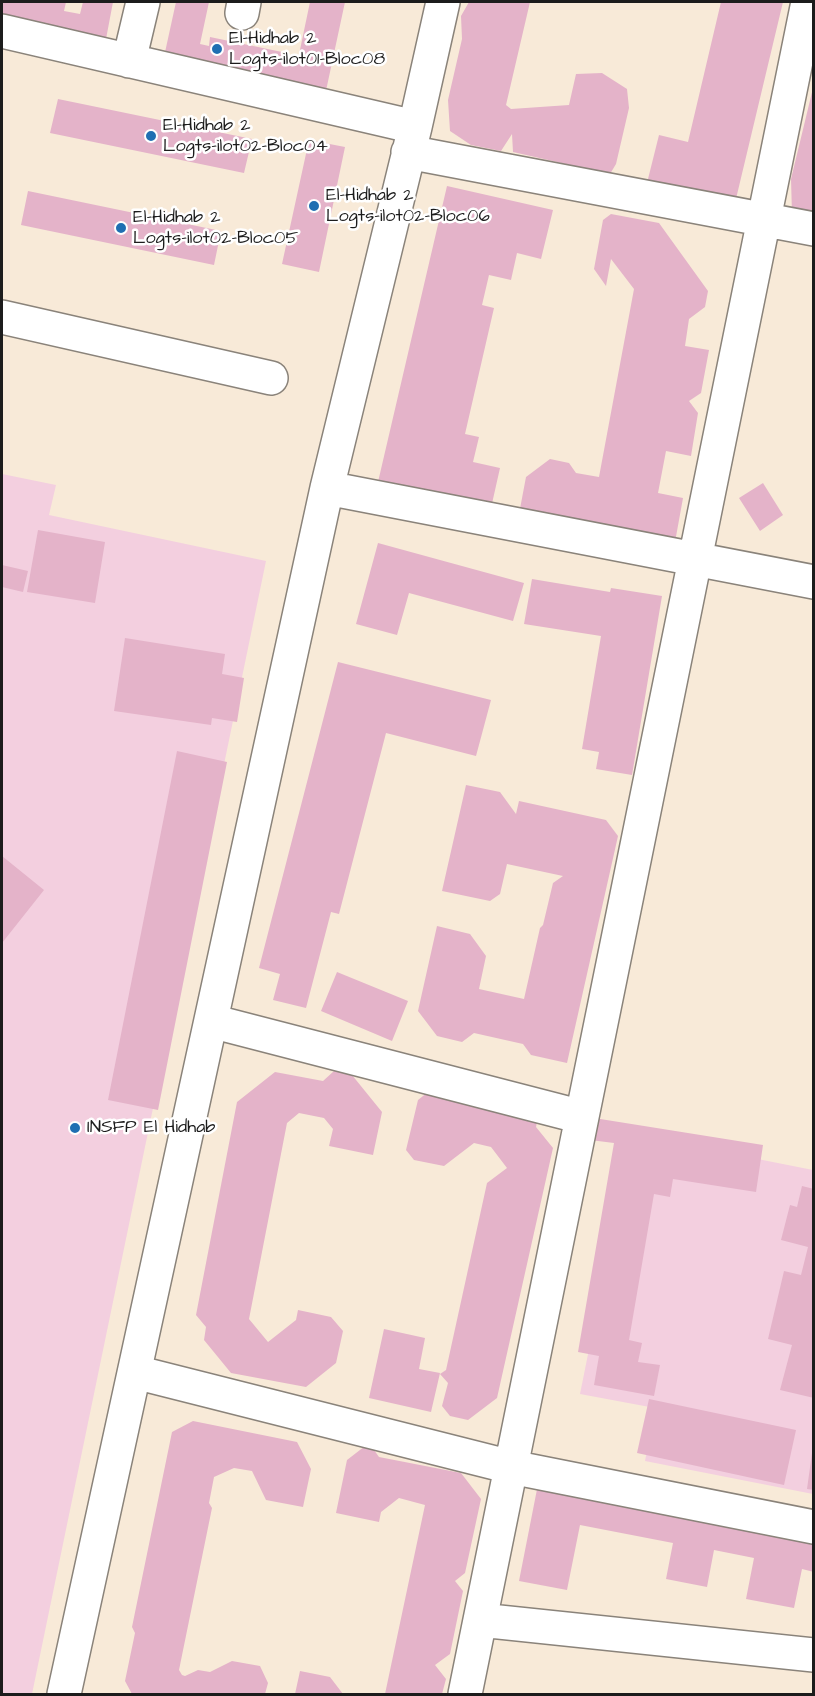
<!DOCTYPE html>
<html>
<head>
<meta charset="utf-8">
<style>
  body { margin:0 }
  #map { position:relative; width:815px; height:1696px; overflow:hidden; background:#f8ead8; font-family:"Architects Daughter",sans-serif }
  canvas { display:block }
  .frame { position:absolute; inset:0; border:3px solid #1c1c1c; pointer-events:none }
</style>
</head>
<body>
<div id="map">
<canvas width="815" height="1696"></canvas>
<div class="frame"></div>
</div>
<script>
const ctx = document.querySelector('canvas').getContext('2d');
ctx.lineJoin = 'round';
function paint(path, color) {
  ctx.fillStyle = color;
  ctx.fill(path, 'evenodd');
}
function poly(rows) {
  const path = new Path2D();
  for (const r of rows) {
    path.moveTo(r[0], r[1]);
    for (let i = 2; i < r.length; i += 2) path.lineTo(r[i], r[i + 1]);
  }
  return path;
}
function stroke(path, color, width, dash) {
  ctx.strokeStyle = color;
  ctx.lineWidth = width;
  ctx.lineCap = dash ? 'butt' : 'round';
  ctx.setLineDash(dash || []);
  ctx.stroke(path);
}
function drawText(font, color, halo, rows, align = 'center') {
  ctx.font = font + ' "Architects Daughter",sans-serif';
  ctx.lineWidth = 5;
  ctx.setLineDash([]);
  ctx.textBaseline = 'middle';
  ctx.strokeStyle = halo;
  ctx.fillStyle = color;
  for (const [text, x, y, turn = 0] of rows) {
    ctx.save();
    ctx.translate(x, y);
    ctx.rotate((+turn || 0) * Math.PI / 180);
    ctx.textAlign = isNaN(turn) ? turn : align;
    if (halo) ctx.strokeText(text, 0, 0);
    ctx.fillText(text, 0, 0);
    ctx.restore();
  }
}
const built = poly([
  [2,474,56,485,49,515,266,561,32,1694,2,1694],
  [677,1143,813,1170,813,1494,645,1461,655,1408,580,1394,625,1170]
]);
const building = poly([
  [2,2,66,2,64,11,80,14,83,2,113,2,106,39,2,18],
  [176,2,209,2,200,44,209,46,210,37,282,52,280,61,297,64,310,2,345,2,324,100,162,66],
  [469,2,530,2,506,105,511,109,569,105,576,74,602,73,627,89,629,108,616,164,610,174,513,152,512,134,501,151,471,145,450,131,448,100,462,39,461,16],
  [721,2,783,2,735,203,647,183,659,135,688,142],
  [813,88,814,88,814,219,792,214,791,179],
  [58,99,252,139,244,173,50,133],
  [309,140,345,147,319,272,282,264],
  [447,186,553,210,541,259,517,253,511,280,489,275,482,305,494,308,465,434,479,437,473,462,500,468,491,508,378,482],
  [28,191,221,231,214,265,21,225],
  [611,214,659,223,708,291,705,307,689,319,685,346,709,350,701,393,689,401,698,413,691,456,666,451,658,493,683,498,675,542,519,514,526,477,550,459,569,463,576,473,599,477,634,289,611,259,606,286,594,269,603,220],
  [763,483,783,515,760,531,739,498],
  [38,530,105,542,95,603,27,592],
  [378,543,524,583,513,621,409,593,397,635,356,624],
  [2,565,28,571,23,592,2,587],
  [532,579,610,592,611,588,662,596,632,775,596,769,599,752,582,749,601,636,524,624],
  [125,638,225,654,222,674,244,678,237,722,212,718,211,725,114,711],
  [338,662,491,700,476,756,386,733,339,914,331,912,306,1008,273,1000,280,974,259,968],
  [177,751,227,762,158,1110,108,1100],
  [466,785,500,792,516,814,519,801,606,820,618,836,567,1063,531,1055,523,1044,474,1033,462,1042,437,1036,418,1011,437,926,470,934,486,956,479,989,524,999,540,928,543,925,553,883,563,876,507,864,500,894,490,901,442,891],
  [2,856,44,890,2,943],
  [337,972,408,1001,392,1041,321,1011],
  [334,1071,352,1075,382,1112,373,1155,329,1146,333,1129,324,1118,299,1113,287,1123,249,1319,268,1342,296,1320,298,1310,331,1317,343,1331,336,1363,306,1387,231,1373,204,1340,206,1327,196,1315,237,1102,275,1072,323,1081],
  [433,1088,529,1111,537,1122,536,1127,553,1148,497,1398,468,1420,450,1416,442,1406,448,1383,440,1374,446,1370,487,1183,507,1168,491,1147,474,1143,444,1166,414,1160,406,1150,418,1100],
  [594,1118,763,1145,756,1192,673,1179,670,1197,654,1194,629,1340,642,1343,638,1362,660,1365,654,1396,594,1385,599,1356,578,1352,614,1143,590,1140],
  [802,1186,814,1189,814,1398,780,1390,792,1345,768,1339,784,1271,801,1275,808,1247,781,1240,790,1205,797,1207],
  [384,1329,425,1338,419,1369,440,1373,431,1412,369,1398],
  [649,1399,796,1430,784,1485,637,1453],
  [193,1421,297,1442,311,1469,303,1507,266,1500,252,1471,234,1468,214,1477,209,1503,212,1508,179,1670,182,1675,185,1676,198,1670,210,1672,232,1661,260,1666,268,1683,265,1694,132,1694,125,1681,135,1633,132,1627,172,1432],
  [369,1443,379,1457,461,1473,481,1499,465,1573,455,1581,463,1591,450,1654,435,1665,446,1679,442,1694,385,1694,425,1505,399,1498,381,1512,379,1522,336,1513,347,1460],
  [812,1453,814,1453,814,1490,807,1489],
  [540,1474,814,1528,814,1572,802,1569,794,1608,746,1599,754,1558,714,1550,707,1587,666,1579,673,1543,580,1525,567,1590,519,1581],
  [300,1671,330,1677,343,1694,295,1694]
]);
const minor = poly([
  [242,13,244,2],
  [2,31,415,127],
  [129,61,143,2],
  [408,152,814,229],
  [2,317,271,378],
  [327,488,814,582],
  [211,1021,582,1117],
  [135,1372,511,1467,814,1527],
  [480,1620,814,1655],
  [64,1694,327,488,415,127,443,2],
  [465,1694,808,2]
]);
const markers = [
  [217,49,6,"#1f6fb2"],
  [151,136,6,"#1f6fb2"],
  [314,206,6,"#1f6fb2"],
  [121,228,6,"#1f6fb2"],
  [75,1128,6,"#1f6fb2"]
];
const poiNames = [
  ["El-Hidhab 2",229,39],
  ["Logts-ilot01-Bloc08",229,60],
  ["El-Hidhab 2",163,126],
  ["Logts-ilot02-Bloc04",163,147],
  ["El-Hidhab 2",326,196],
  ["Logts-ilot02-Bloc06",326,217],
  ["El-Hidhab 2",133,218],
  ["Logts-ilot02-Bloc05",133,239],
  ["INSFP El Hidhab",87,1128]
];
paint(built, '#f3cfdf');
paint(building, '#e4b3c9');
stroke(minor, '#8a837a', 36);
stroke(minor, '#fff', 33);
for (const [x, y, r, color] of markers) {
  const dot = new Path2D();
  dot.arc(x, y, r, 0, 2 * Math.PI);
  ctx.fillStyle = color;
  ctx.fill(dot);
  stroke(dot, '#fff', 2);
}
drawText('18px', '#1c1c1c', '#fff', poiNames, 'left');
</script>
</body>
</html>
